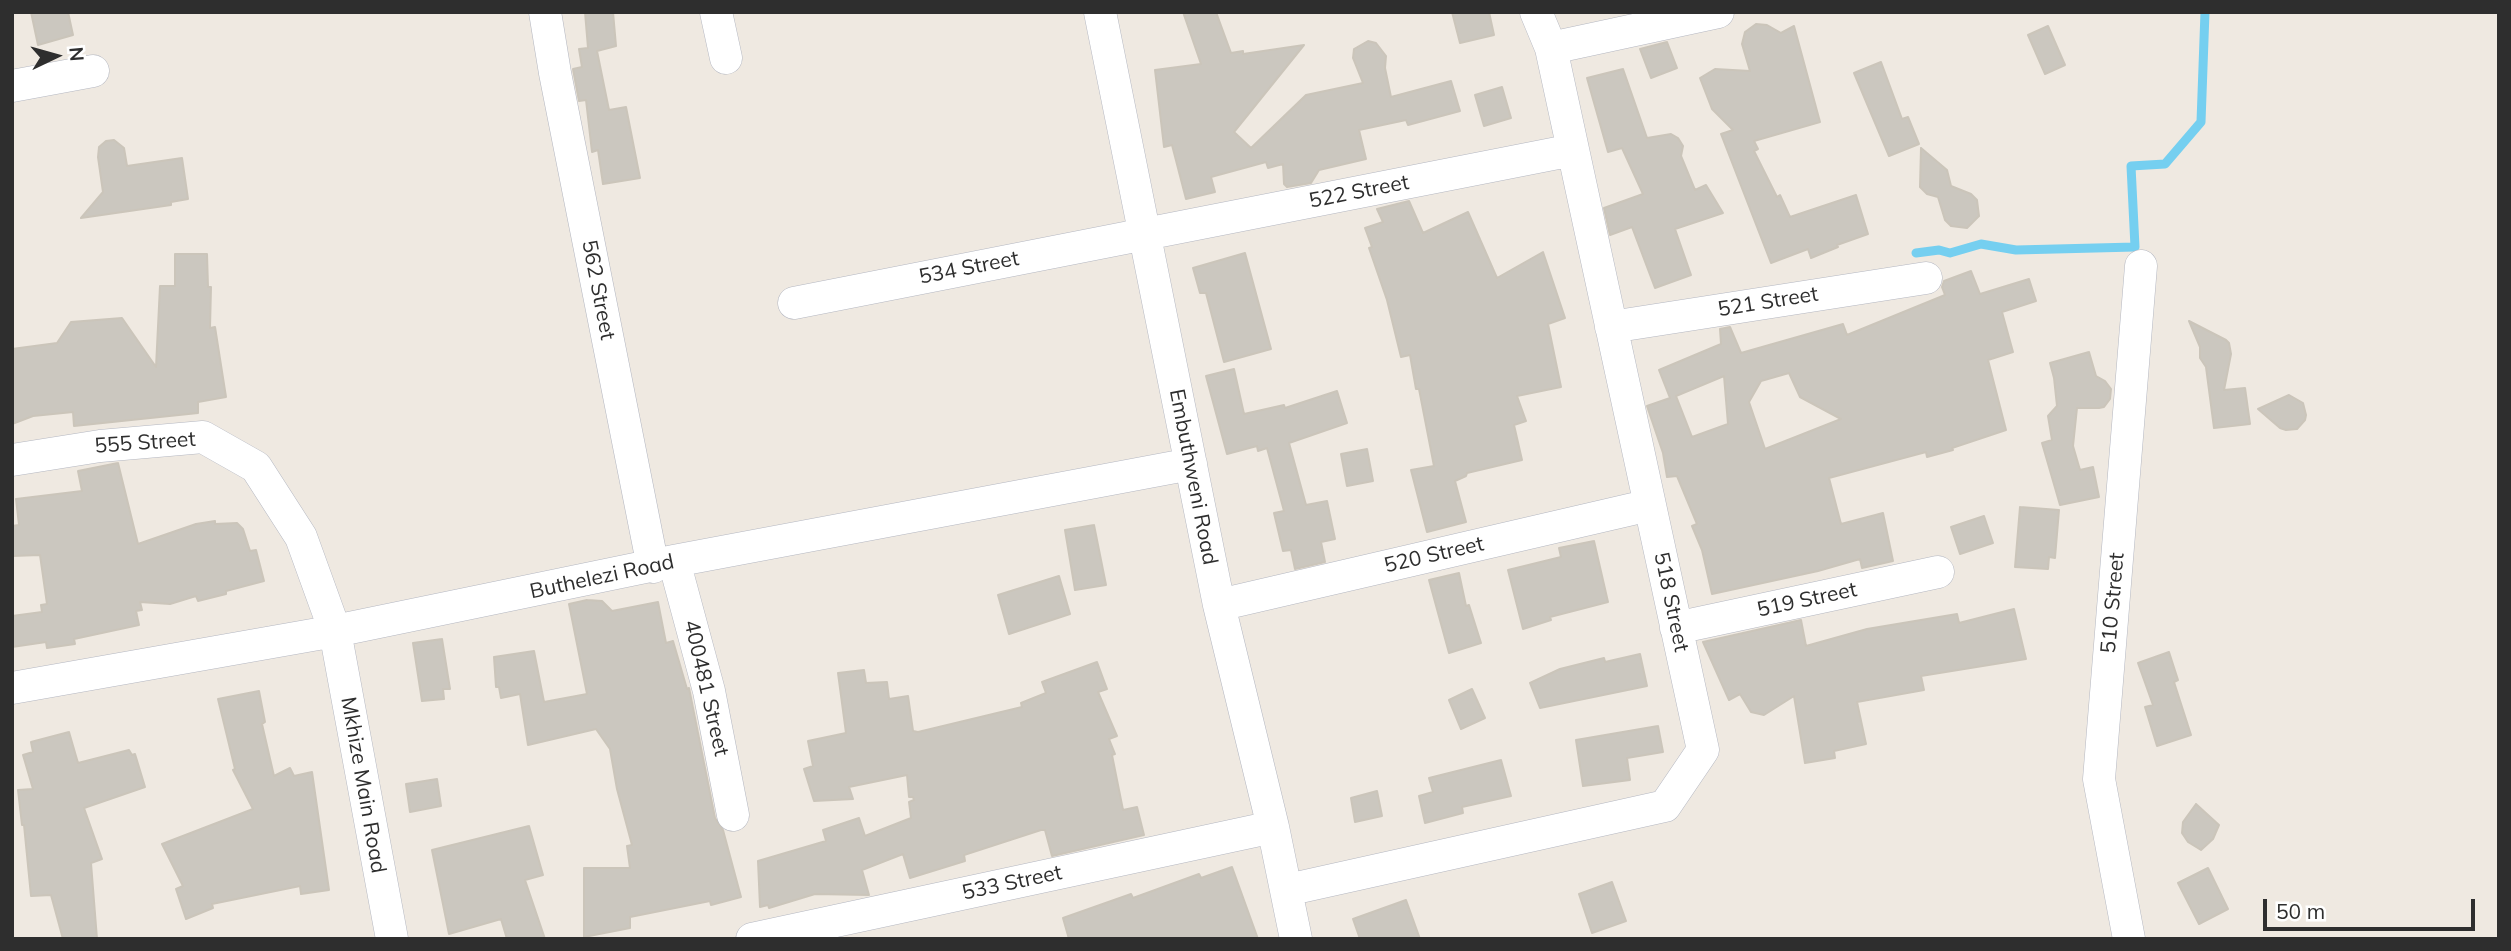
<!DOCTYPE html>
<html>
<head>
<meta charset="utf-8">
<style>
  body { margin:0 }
  #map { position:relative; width:2511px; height:951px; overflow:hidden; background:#efe9e1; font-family:Mulish,sans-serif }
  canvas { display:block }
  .frame { position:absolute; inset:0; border:14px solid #2e2e2e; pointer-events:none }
  .north { position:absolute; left:21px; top:21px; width:70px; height:70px; -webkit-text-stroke:5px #fff; paint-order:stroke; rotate:85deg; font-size:19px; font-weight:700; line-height:28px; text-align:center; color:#2e2e2e }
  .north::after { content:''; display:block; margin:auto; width:24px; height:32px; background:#2e2e2e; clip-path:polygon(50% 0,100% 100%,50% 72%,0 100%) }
  .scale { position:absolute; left:2263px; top:899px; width:212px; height:32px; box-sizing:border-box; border:4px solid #2e2e2e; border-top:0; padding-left:9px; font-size:21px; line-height:24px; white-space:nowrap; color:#2e2e2e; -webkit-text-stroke:5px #fff; paint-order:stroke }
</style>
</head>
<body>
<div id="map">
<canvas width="2511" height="951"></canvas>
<div class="frame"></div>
<div class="north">N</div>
<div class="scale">50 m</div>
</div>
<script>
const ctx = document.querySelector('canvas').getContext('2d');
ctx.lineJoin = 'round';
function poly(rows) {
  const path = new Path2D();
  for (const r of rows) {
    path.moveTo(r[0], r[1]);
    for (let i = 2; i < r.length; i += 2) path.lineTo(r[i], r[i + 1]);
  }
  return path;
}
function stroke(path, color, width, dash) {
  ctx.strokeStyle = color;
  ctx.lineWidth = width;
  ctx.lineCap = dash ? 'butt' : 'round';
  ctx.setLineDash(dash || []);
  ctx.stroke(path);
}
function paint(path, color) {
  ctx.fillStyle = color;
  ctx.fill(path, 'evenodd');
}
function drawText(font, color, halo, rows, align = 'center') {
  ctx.font = font + ' Mulish,sans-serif';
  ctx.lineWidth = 7;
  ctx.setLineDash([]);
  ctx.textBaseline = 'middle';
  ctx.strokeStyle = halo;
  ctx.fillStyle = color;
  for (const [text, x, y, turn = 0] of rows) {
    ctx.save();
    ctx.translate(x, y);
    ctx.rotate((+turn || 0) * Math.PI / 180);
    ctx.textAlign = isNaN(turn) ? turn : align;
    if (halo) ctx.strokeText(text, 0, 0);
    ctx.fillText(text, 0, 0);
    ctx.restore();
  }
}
const stream = poly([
  [1916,253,1939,250,1950,253,1981,244,2016,250,2135,247,2131,166,2165,164,2201,122,2205,12]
]);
const building = poly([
  [31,12,68,12,73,35,38,45,31,12],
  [585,12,613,12,616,46,597,51,609,110,626,107,640,178,603,184,598,150,592,152,586,100,579,101,573,69,582,67,579,49,588,48,585,12],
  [1183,12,1216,12,1231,53,1243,51,1243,54,1304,45,1234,132,1251,148,1306,95,1363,83,1353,58,1354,49,1368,41,1376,43,1386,56,1385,68,1391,97,1451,81,1460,111,1408,125,1406,120,1359,130,1366,159,1319,170,1311,183,1287,187,1284,184,1283,164,1268,168,1266,162,1211,177,1215,192,1186,199,1172,145,1164,147,1155,70,1201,64,1183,12],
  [1452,12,1489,12,1494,35,1460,43,1452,12],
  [1756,24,1767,25,1781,33,1794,26,1820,122,1754,141,1758,149,1754,151,1777,197,1780,195,1790,217,1856,195,1868,234,1837,245,1838,247,1811,258,1808,249,1771,263,1721,134,1733,130,1712,109,1700,78,1715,69,1750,71,1742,44,1745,32,1756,24],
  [2048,26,2065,65,2045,74,2028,35,2048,26],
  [1667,42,1677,68,1651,78,1640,49,1667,42],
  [1881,62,1902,119,1908,117,1919,144,1889,156,1854,73,1881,62],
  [1623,69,1647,138,1671,134,1678,138,1683,146,1681,156,1695,190,1706,185,1723,213,1675,229,1691,275,1655,288,1632,227,1610,235,1604,208,1643,194,1622,148,1608,152,1587,78,1623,69],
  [1502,87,1511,118,1484,126,1475,95,1502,87],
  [114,140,124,148,127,166,182,158,188,199,171,202,171,205,81,218,103,192,98,157,99,147,106,141,114,140],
  [1921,148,1947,170,1951,186,1971,194,1977,200,1979,216,1967,228,1951,226,1945,220,1938,197,1927,194,1920,187,1921,148],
  [1409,201,1423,233,1468,212,1497,278,1543,252,1565,318,1548,324,1561,387,1517,396,1526,421,1514,425,1522,460,1467,473,1466,476,1455,481,1466,522,1427,532,1411,470,1434,466,1419,389,1416,389,1410,355,1401,357,1387,300,1369,248,1372,247,1365,228,1383,222,1377,209,1409,201],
  [1245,253,1271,349,1224,362,1206,293,1200,293,1193,268,1245,253],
  [175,254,207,254,208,287,211,287,210,328,215,327,226,397,198,402,198,413,74,426,73,412,33,416,12,424,12,349,57,343,71,322,122,318,156,367,160,286,175,286,175,254],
  [1971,271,1980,294,2029,279,2036,301,2002,312,2013,352,1988,360,2006,430,1952,448,1953,450,1927,457,1926,452,1829,478,1841,524,1883,513,1893,561,1862,568,1860,559,1818,571,1712,594,1702,550,1692,526,1697,524,1677,476,1667,477,1663,453,1649,412,1647,406,1670,398,1659,370,1721,344,1720,329,1730,327,1741,353,1843,324,1847,335,1945,295,1942,287,1944,281,1971,271],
  [1789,373,1800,397,1841,419,1765,449,1749,402,1761,381,1789,373],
  [1724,376,1728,424,1692,437,1676,396,1724,376],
  [2189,321,2226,340,2229,343,2231,354,2224,390,2245,388,2250,424,2214,428,2206,367,2200,358,2200,347,2189,321],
  [2089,352,2096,376,2105,381,2111,389,2110,399,2104,407,2099,408,2077,408,2073,446,2080,470,2093,467,2099,497,2060,505,2042,443,2052,440,2048,416,2057,406,2054,378,2050,363,2089,352],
  [1234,369,1244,414,1284,405,1285,408,1337,391,1347,423,1289,443,1306,505,1327,501,1335,539,1321,542,1325,562,1295,569,1291,550,1283,551,1274,513,1284,511,1267,448,1258,451,1257,446,1227,454,1206,376,1234,369],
  [2289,395,2303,403,2306,415,2305,420,2297,429,2286,430,2280,428,2258,409,2289,395],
  [1367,449,1373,481,1347,486,1341,454,1367,449],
  [118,463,138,544,196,524,215,521,215,524,237,523,243,529,250,551,256,550,264,581,226,591,226,594,198,601,196,596,170,604,140,602,142,610,136,611,139,625,74,639,75,644,47,648,46,642,12,647,12,616,42,612,41,605,47,604,40,555,12,556,12,526,19,525,16,499,82,491,78,471,118,463],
  [2020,507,2059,510,2055,558,2049,557,2048,569,2015,567,2020,507],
  [1984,516,1993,543,1960,554,1951,527,1984,516],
  [1094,525,1106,585,1075,590,1065,530,1094,525],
  [1594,541,1608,602,1550,617,1551,620,1523,629,1508,570,1561,557,1559,548,1594,541],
  [1459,573,1466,606,1469,605,1481,643,1449,653,1429,580,1459,573],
  [1059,576,1070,614,1009,634,998,595,1059,576],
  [587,600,602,601,612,611,658,602,666,643,673,641,687,689,689,688,715,818,723,830,741,897,711,905,710,901,630,917,630,928,584,937,584,868,630,868,627,846,632,845,617,789,610,749,596,729,528,745,520,694,501,698,499,687,496,687,494,657,534,651,544,702,587,694,569,604,587,600],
  [2014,609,2026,659,1921,676,1924,690,1857,702,1866,744,1834,751,1835,758,1805,763,1794,696,1764,715,1751,712,1740,694,1729,700,1703,642,1801,620,1806,646,1867,629,1957,614,1959,623,2014,609],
  [442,639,450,689,443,689,444,699,422,701,413,643,442,639],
  [2169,652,2178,680,2174,682,2191,735,2157,746,2145,707,2153,705,2138,663,2169,652],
  [1640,654,1647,686,1540,708,1530,683,1560,669,1604,658,1605,662,1640,654],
  [1097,662,1107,689,1098,692,1117,736,1109,739,1115,754,1112,755,1123,810,1137,807,1144,835,1052,856,1045,830,1041,830,964,855,965,861,910,878,903,854,862,870,869,895,815,894,769,908,768,905,760,907,758,861,826,841,823,830,859,818,865,836,911,818,909,802,914,800,913,797,909,797,907,775,849,787,853,799,814,801,804,769,813,766,808,741,846,733,838,673,864,670,866,683,887,682,889,699,908,696,913,731,918,732,1022,707,1021,703,1046,693,1042,682,1097,662],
  [1472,689,1485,718,1461,729,1449,700,1472,689],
  [259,691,265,722,262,724,274,776,290,768,294,776,312,772,329,890,301,894,300,886,212,904,213,908,186,919,176,889,183,886,162,844,253,809,233,770,235,769,218,699,259,691],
  [1658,726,1663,752,1627,758,1630,780,1583,786,1576,740,1658,726],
  [69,732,78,763,129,750,132,755,135,754,145,787,84,808,102,859,91,863,97,939,63,939,51,895,31,896,24,825,22,825,18,790,33,789,23,755,33,752,31,742,69,732],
  [1501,760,1511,796,1462,807,1463,813,1425,823,1419,796,1433,792,1429,778,1501,760],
  [437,779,441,806,410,812,406,784,437,779],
  [1377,791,1382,816,1355,822,1351,798,1377,791],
  [2196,804,2219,825,2213,839,2201,850,2188,842,2182,833,2183,822,2196,804],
  [529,826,543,875,525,880,545,939,507,939,501,919,449,934,432,850,529,826],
  [1232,867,1258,939,1069,939,1063,918,1131,894,1133,898,1199,874,1201,878,1232,867],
  [2208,868,2228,909,2199,924,2178,883,2208,868],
  [1612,882,1626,921,1592,933,1579,894,1612,882],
  [1406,900,1420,939,1360,939,1353,919,1406,900]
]);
const minor = poly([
  [545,12,555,73,653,567],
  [716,12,726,58],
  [1100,12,1219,605,1273,827,1296,939],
  [1551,48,1718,12],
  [12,86,93,71],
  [794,303,1573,150],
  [1611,327,1926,278],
  [12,460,100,446,203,437,256,467,301,537,335,631,392,939],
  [674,561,709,691,733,815],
  [1219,605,1650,505],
  [1676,628,1938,572],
  [12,688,335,631,674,561,1191,464],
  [1287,890,1665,806,1703,750,1551,48,1536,12],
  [752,939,1273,827],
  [2129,939,2099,779,2141,266]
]);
const streetNames = [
  ["522 Street",1359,192,-11],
  ["534 Street",969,268,-11],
  ["562 Street",598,290,79],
  ["521 Street",1768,302,-9],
  ["555 Street",145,443,-4],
  ["Embuthweni Road",1193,477,79],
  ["520 Street",1434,555,-13],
  ["Buthelezi Road",602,577,-12],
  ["519 Street",1807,600,-12],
  ["518 Street",1671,602,78],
  ["510 Street",2113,603,-85],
  ["400481 Street",706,688,77],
  ["Mkhize Main Road",363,785,80],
  ["533 Street",1012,883,-12]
];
stroke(stream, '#75cff0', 9);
paint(building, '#cbc7bf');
stroke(building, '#cbc5ba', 2);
stroke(minor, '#b4b7c1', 33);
stroke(minor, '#fff', 32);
drawText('21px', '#2e2e2e', '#fff', streetNames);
</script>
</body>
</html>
